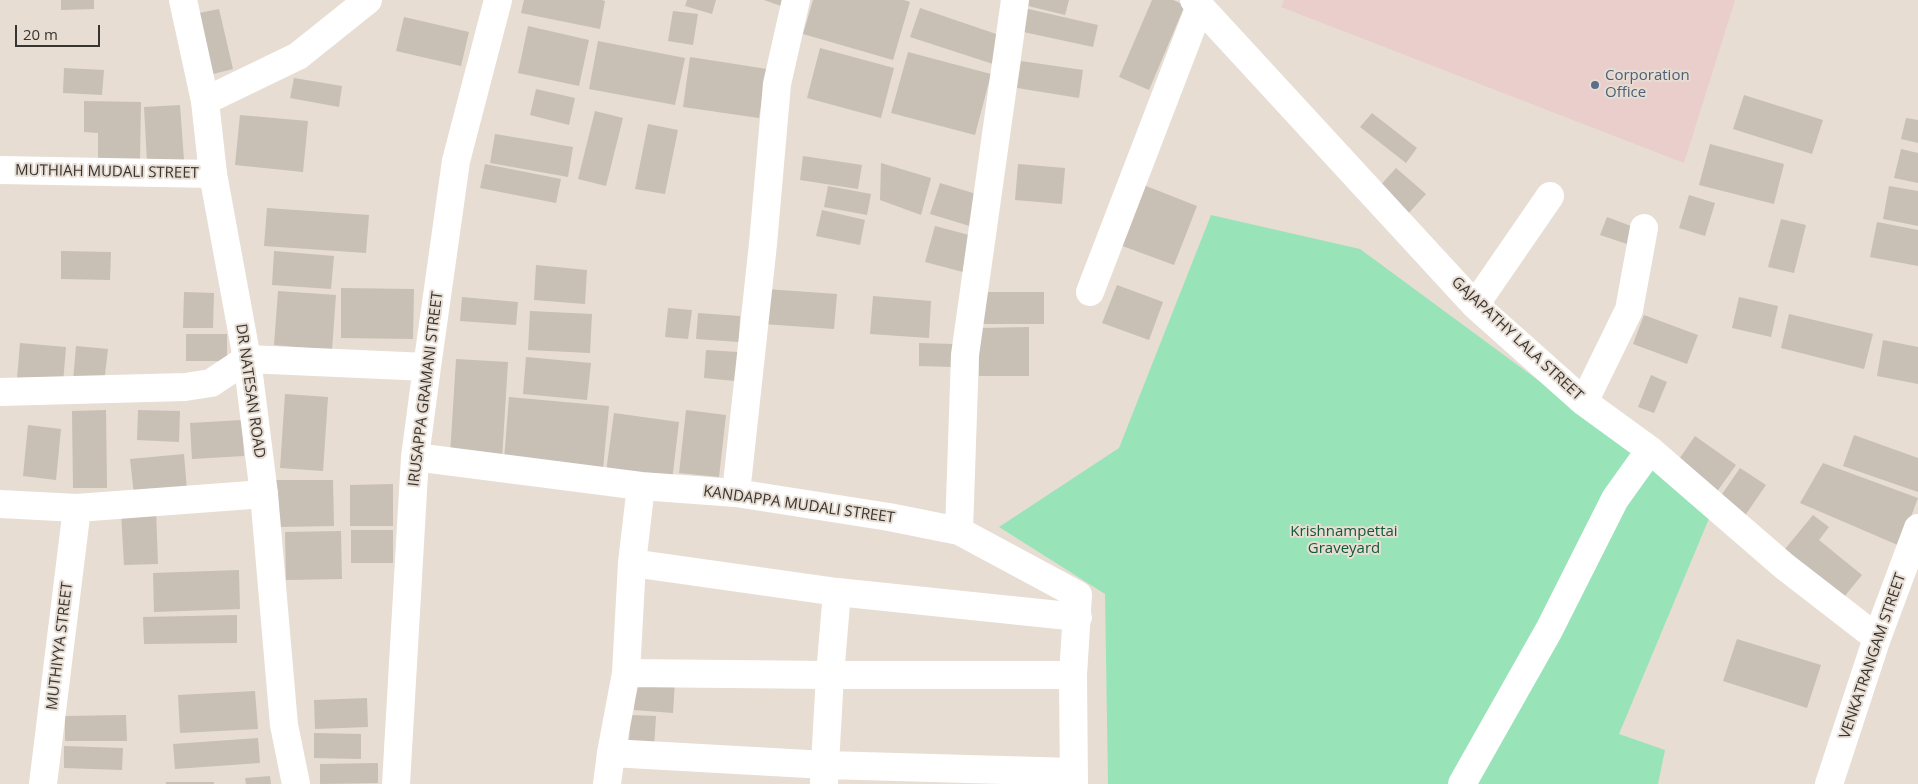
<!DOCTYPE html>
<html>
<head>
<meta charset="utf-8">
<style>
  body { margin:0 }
  #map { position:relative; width:1918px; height:784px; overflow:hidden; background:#e7ddd3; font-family:"Open Sans",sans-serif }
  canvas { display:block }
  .scale { position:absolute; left:15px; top:25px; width:85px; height:22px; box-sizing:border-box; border:2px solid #383430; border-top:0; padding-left:6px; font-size:15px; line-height:18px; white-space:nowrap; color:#383430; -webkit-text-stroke:4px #e7ddd3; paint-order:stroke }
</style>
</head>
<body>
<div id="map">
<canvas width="1918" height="784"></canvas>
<div class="scale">20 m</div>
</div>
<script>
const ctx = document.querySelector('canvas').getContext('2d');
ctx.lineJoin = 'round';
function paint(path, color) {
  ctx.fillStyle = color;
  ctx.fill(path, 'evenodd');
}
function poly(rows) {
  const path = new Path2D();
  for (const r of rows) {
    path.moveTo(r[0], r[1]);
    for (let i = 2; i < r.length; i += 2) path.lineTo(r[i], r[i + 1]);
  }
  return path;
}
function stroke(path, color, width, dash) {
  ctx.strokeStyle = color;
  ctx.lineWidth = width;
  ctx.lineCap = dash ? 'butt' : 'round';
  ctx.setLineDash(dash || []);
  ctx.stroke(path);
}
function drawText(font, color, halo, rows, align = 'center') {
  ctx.font = font + ' "Open Sans",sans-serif';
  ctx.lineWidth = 4;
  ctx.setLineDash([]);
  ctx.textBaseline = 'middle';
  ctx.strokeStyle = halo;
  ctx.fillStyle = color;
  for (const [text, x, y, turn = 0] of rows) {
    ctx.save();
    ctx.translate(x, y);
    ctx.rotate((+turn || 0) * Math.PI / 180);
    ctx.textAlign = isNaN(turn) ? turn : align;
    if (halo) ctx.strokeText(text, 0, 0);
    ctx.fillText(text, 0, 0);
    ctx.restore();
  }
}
const commercial = poly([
  [1284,0,1735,0,1684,163,1281,7]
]);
const green = poly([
  [1211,215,1360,249,1713,509,1619,734,1665,750,1658,784,1108,784,1105,594,999,527,1119,448]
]);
const building = poly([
  [61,0,94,0,94,9,61,10],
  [524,0,602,0,605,1,600,29,521,13],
  [687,0,716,0,712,14,685,6],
  [764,0,783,0,781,6],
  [813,0,904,0,910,2,893,60,803,34],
  [1021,0,1069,0,1065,15,1020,4],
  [1152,0,1173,0,1185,5,1149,90,1119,77],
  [920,8,1002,36,993,64,910,37],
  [1024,8,1098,25,1093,47,1019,31],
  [219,9,233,69,213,74,199,13],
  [673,11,698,14,693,45,668,41],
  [404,17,469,32,461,66,396,51],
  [528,26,589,40,579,86,518,73],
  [598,41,685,58,675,105,589,89],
  [820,48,894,68,881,118,807,98],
  [908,52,991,74,975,135,891,113],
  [690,57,767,69,759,118,683,107],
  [1021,61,1083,70,1079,98,1017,88],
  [64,68,104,70,102,95,63,93],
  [294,78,342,86,339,107,290,98],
  [536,89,575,98,569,125,530,115],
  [1744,95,1823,120,1812,154,1733,129],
  [84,101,141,102,140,160,98,159,98,133,84,132],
  [180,105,184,160,147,162,144,107],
  [595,111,623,118,606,186,578,179],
  [1372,113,1417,148,1406,163,1360,127],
  [240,115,308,121,303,172,235,165],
  [1906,118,1918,120,1918,143,1901,139],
  [648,124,678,130,665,194,635,189],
  [495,134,573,147,568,177,490,163],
  [1710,144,1784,164,1774,204,1699,185],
  [1901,149,1918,153,1918,183,1894,178],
  [803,156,862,165,858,189,800,180],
  [881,163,931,178,921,215,880,200],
  [485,164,561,179,556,203,480,188],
  [1018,164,1065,168,1062,204,1015,200],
  [1396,168,1426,194,1408,214,1378,188],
  [940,183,983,196,973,227,930,214],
  [1141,184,1197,206,1174,265,1117,244],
  [828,186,871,194,867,215,824,207],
  [1889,186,1918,191,1918,226,1883,219],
  [1689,195,1715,203,1705,236,1679,228],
  [267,208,369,215,366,253,264,246],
  [822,210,865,220,860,245,816,236],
  [1607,217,1639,229,1633,246,1600,235],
  [1781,219,1806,225,1794,273,1768,267],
  [1877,222,1918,230,1918,266,1870,257],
  [935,226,973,236,963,272,925,262],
  [61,251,111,252,110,280,61,279],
  [274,251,334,256,331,289,272,285],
  [536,265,587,270,585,304,534,300],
  [1117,285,1163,302,1149,340,1102,323],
  [341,288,414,289,413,339,341,338],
  [766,289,837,294,834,329,763,324],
  [278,291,336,295,332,350,274,345],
  [184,292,214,293,213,328,183,328],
  [980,292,1044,292,1044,324,981,324],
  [873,296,931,301,929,338,870,334],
  [462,297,518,302,516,325,460,321],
  [1739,297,1778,306,1771,337,1732,328],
  [668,308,692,310,688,339,665,337],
  [530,311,592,314,590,353,528,350],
  [698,313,740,316,739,342,696,339],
  [1789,314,1873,334,1864,369,1781,348],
  [1644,315,1698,335,1687,364,1633,344],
  [1029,327,1029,376,979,376,979,328],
  [186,334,227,334,227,361,186,361],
  [1883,340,1918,347,1918,384,1877,376],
  [20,343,66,347,63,383,17,379],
  [919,343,953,344,952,367,919,366],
  [76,346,108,349,104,383,73,381],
  [706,350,738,352,735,381,704,378],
  [526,357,591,363,587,400,523,394],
  [456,359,508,362,502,459,450,455],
  [1651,375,1667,382,1654,413,1638,407],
  [285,394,328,397,323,471,280,468],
  [509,397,609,406,603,469,504,460],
  [106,410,107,488,73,488,72,411],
  [138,410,180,411,179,442,137,440],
  [686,410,726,415,719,477,679,473],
  [614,413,679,422,672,481,606,472],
  [242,420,244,456,192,459,190,423],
  [28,425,61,429,56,480,23,476],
  [1854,435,1918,458,1918,492,1843,466],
  [1695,436,1736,465,1716,493,1675,465],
  [184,454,187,490,134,495,130,459],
  [1823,463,1918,498,1900,546,1800,503],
  [1740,468,1766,485,1744,517,1718,500],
  [275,480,333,480,334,526,276,527],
  [393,484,393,526,350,526,350,485],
  [156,510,158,564,124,565,121,512],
  [1813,515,1829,527,1819,540,1862,575,1844,597,1785,549],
  [351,530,393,530,393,563,351,563],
  [341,531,342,579,286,580,285,532],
  [239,570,240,609,154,612,153,573],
  [237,615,237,643,144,644,143,617],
  [1737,639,1821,665,1807,708,1723,681],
  [635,679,675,681,673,713,634,710],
  [255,691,258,729,180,733,178,695],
  [367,698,368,727,315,729,314,700],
  [126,715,127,741,65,741,65,716],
  [630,715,656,716,654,748,629,746],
  [314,733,361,734,361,759,314,758],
  [258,738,260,763,175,769,173,744],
  [64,746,123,748,122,770,64,768],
  [378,763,378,783,320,784,320,764],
  [270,776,271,784,246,784,245,778],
  [166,782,214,782,214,784,166,784]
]);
const minor = poly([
  [1194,0,1475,305,1584,402,1650,450,1784,566,1877,638],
  [205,101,298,56,368,0],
  [0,170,213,174],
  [1090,292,1200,6],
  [1475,305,1550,196],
  [0,392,185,387,211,383,247,359,427,367],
  [1584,402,1629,310,1644,228],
  [415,457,641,486,736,493,889,517,959,531,1078,595,1073,675,1074,784],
  [736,493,763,244,777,84,796,0],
  [0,504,77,508,264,494],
  [959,531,965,355,1015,0],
  [632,563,837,592,1078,617],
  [626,673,830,675,1073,675],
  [611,753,826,765,1074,772],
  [824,782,830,675,837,592],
  [43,784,77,508],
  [396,784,415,457,427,367,456,161,498,0],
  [607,784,611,753,626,673,632,563,641,486],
  [1462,784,1549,630,1615,499,1650,450],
  [1829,784,1877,638,1918,528]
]);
const major = poly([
  [183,0,205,101,213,174,247,359,264,494,284,725,296,784]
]);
const markers = [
  [1595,85,5,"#5c6f8a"]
];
const serviceNames = [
  ["Corporation",1605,76],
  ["Office",1605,93]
];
const streetNames = [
  ["MUTHIAH MUDALI STREET",107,172,1],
  ["GAJAPATHY LALA STREET",1517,339,43],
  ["IRUSAPPA GRAMANI STREET",426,389,-83],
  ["DR NATESAN ROAD",250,391,82],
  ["KANDAPPA MUDALI STREET",799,505,8],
  ["MUTHIYYA STREET",60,646,-83],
  ["VENKATRANGAM STREET",1873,656,-71]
];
const parkNames = [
  ["Krishnampettai",1344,532],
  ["Graveyard",1344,549]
];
paint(commercial, '#e9cecc');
paint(green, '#98e4b8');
paint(building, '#c8bfb5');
stroke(minor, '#fff', 28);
stroke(major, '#fff', 28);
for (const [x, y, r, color] of markers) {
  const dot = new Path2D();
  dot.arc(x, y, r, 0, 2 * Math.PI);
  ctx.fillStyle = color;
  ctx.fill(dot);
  stroke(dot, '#e7ddd3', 2);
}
drawText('15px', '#4e5e75', '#e7ddd3', serviceNames, 'left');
drawText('15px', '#383430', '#e7ddd3', streetNames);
drawText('15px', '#105837', '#e7ddd3', parkNames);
</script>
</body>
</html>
